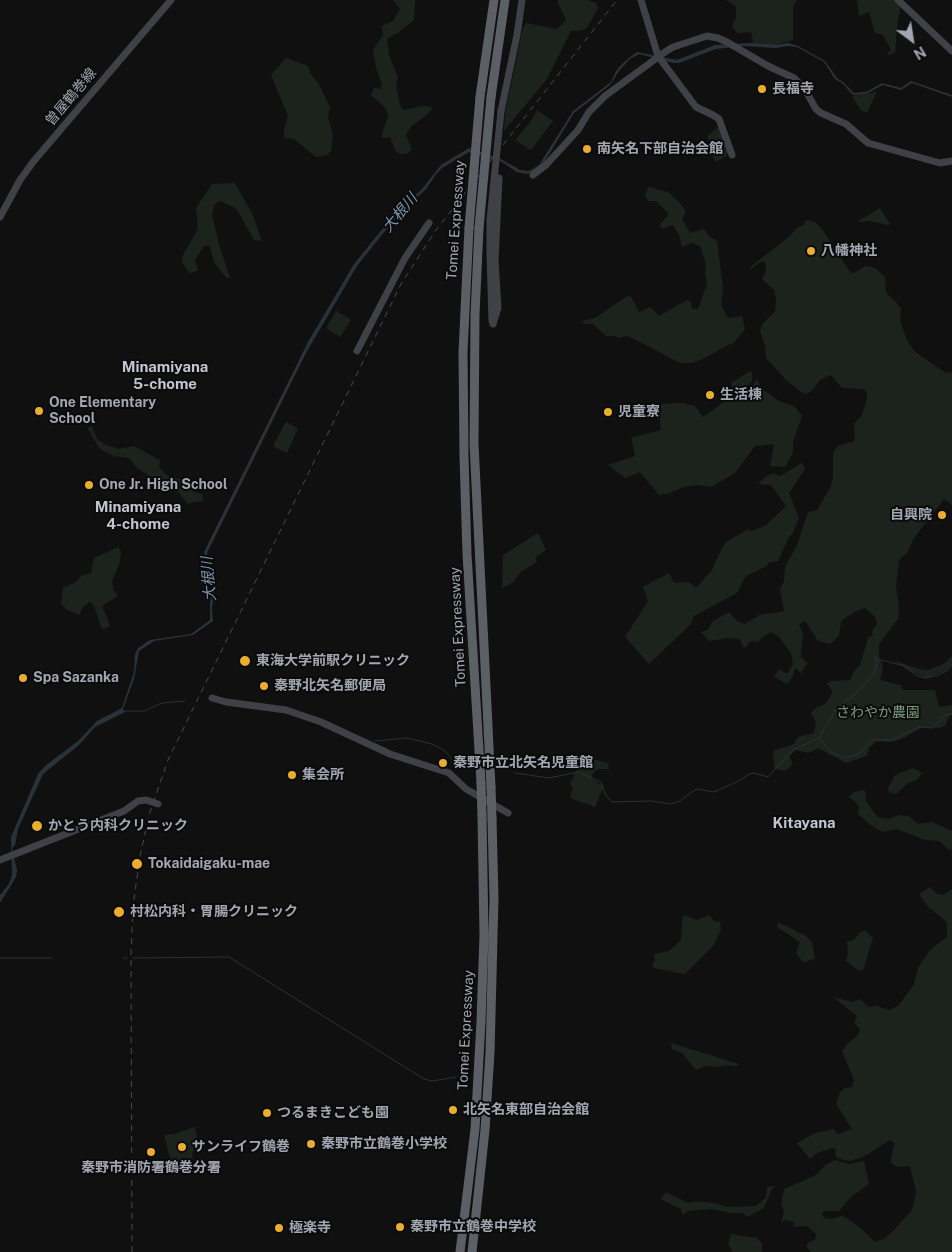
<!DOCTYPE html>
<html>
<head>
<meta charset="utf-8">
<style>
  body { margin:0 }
  #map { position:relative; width:952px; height:1252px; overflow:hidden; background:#101011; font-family:"Public Sans",sans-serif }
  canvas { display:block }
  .north { position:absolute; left:887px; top:15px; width:50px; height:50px; -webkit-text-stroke:4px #0b0b0c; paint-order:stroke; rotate:149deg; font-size:14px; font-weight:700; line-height:20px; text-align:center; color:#a1a6b1 }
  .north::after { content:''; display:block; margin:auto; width:18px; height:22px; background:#a1a6b1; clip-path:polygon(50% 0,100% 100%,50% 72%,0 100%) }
</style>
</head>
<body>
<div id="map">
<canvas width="952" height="1252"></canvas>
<div class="north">N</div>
</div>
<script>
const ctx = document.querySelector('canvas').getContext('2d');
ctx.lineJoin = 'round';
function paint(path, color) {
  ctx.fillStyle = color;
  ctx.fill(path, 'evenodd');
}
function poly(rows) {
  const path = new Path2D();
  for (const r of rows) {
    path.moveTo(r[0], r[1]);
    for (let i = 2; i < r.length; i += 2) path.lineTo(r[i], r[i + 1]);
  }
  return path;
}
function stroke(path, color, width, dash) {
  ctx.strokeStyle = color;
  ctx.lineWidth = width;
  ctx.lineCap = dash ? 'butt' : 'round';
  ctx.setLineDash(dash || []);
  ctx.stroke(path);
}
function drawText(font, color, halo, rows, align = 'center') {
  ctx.font = font + ' "Public Sans","Noto Sans JP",sans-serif';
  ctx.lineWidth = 4;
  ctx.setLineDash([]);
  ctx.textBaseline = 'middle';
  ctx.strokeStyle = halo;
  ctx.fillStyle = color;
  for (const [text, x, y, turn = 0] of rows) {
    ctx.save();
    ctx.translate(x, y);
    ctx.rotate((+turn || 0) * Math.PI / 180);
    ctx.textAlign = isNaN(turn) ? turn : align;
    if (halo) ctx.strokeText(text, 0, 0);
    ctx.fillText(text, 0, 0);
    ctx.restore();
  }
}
const green = poly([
  [393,0,415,0,415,3,414,20,399,32,387,39,389,55,398,78,396,85,400,105,403,110,423,106,432,107,432,110,411,127,406,135,412,150,408,153,401,154,396,152,390,137,383,138,382,134,388,117,387,112,384,106,371,96,374,88,381,89,382,84,376,68,373,50,383,35,382,26,393,21,400,9],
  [559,0,588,0,596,3,598,8,586,29,578,31,571,31,547,79,504,131,505,113,523,28,526,23,557,29,566,20,557,1],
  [726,0,797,0,793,7,793,40,777,45,754,45,751,32,737,33,732,26,736,18,736,6],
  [857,0,898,0,901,4,897,27,895,53,889,55,887,53,891,50,883,35,875,33,869,12,859,16],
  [286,58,306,65,309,68,310,73,318,83,330,107,328,118,333,134,331,151,327,155,316,157,294,139,284,138,284,130,288,116,271,75],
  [877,91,867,113,861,110,852,96,868,94],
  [537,110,553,121,531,150,515,140,531,121],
  [719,127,728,153,726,156,716,162,712,155,712,146,707,136],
  [235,183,253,215,262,241,254,240,240,215,235,208,220,201,214,205,212,215,219,244,230,278,227,278,215,264,209,245,204,246,195,260,198,270,195,272,189,273,182,262,182,257,198,229,196,208,212,184],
  [649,186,658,190,668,192,681,204,686,212,682,219,690,233,704,229,709,236,717,241,723,288,721,305,728,318,742,316,745,329,732,345,730,344,703,359,692,363,680,363,630,337,626,336,618,338,616,336,606,336,593,324,584,324,582,321,595,318,623,299,630,295,639,312,650,307,659,316,687,300,691,302,692,309,698,309,707,284,705,273,706,264,700,246,691,243,682,247,679,235,673,225,662,229,660,224,669,214,656,201,648,201,645,195],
  [880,208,890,224,888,225,870,221,857,222],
  [808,220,816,223,822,229,850,272,854,273,865,266,875,268,885,277,886,292,901,308,900,321,907,340,915,352,946,373,952,372,952,505,944,499,914,538,907,553,899,560,896,587,899,606,898,619,879,644,879,657,883,667,880,680,901,685,903,690,935,690,939,707,952,705,952,715,950,715,945,726,939,728,922,727,904,738,892,742,877,741,869,748,867,756,846,763,818,748,809,753,796,750,789,756,793,764,785,771,774,768,773,751,794,744,796,739,800,736,814,733,816,722,811,713,814,709,825,704,833,692,827,684,830,681,850,680,854,671,860,665,868,638,873,635,872,631,877,624,875,617,865,608,854,612,841,621,839,635,832,643,829,644,818,641,805,621,799,624,803,634,801,657,808,663,801,673,795,668,793,676,787,684,774,677,779,669,787,674,793,664,791,653,779,637,771,632,763,637,758,642,751,641,744,649,740,639,728,638,709,641,701,632,708,630,712,622,729,612,737,621,745,624,760,615,784,611,780,588,784,582,785,567,797,545,808,512,817,510,831,486,833,478,833,452,838,446,854,441,855,435,854,424,862,415,867,400,867,394,864,389,844,388,840,386,831,375,820,380,811,392,806,394,801,392,785,379,766,358,765,346,760,331,762,325,775,311,776,298,774,290,762,279,766,271,765,261,759,263,751,269,749,268,790,236,797,228,804,225,805,221],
  [336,311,351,320,340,337,327,329,327,326],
  [750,371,752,373,752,381,746,389,749,391,757,379,761,388,779,401,795,407,802,416,793,442,793,453,785,467,770,466,774,444,755,446,735,473,711,487,699,485,684,487,670,493,659,495,640,472,625,478,608,465,635,456,631,438,661,430,658,404,683,403,695,406,703,417,735,394,731,383],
  [287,422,298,429,287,453,273,446,285,423],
  [92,426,97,439,106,445,119,449,134,446,160,460,159,467,168,476,173,476,178,479,184,478,192,491,202,494,203,499,202,501,193,502,188,504,169,481,162,483,138,469,129,458,114,456,100,449,87,428],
  [802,463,805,469,789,493,799,518,793,533,789,537,778,561,768,563,767,566,746,576,737,593,694,616,691,624,649,664,625,637,648,601,643,587,669,573,674,583,689,582,696,588,712,570,719,554,726,542,747,530,752,531,765,526,786,506,771,485,758,484,765,477,773,473,780,476],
  [538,533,546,550,535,558,537,562,521,572,513,582,502,589,503,555],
  [118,547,121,552,120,562,112,581,113,589,118,596,102,606,110,625,107,628,102,629,94,606,90,602,83,607,79,615,66,609,61,603,63,588,76,582,81,576,91,573,94,558],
  [952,656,952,665,945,671,927,678,908,670,893,660,918,669,929,670,943,664],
  [597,760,608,763,609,769,598,769,592,774,592,779,604,786,595,807,570,798,573,788,570,784,580,763],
  [913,768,922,773,918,779,907,784,896,794,889,792,888,788,895,775],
  [865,790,866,801,877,817,889,819,899,815,909,816,918,824,932,822,939,825,952,831,952,849,949,850,939,841,925,840,897,829,882,832,872,826,858,814,859,807,855,801,848,797,854,792],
  [930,887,937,894,943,895,952,889,952,1252,811,1252,806,1246,809,1242,815,1240,816,1234,807,1226,793,1227,794,1222,785,1220,781,1223,784,1210,781,1205,784,1189,816,1175,825,1165,835,1160,848,1164,864,1161,869,1184,851,1197,839,1211,824,1211,822,1214,824,1218,831,1219,841,1216,847,1218,864,1231,875,1242,884,1239,892,1232,911,1211,914,1203,916,1191,910,1166,898,1167,894,1165,891,1162,892,1152,895,1144,890,1140,863,1157,849,1161,837,1158,835,1155,836,1149,832,1148,817,1153,810,1159,797,1143,815,1133,834,1129,837,1134,852,1129,836,1104,840,1092,845,1088,852,1087,854,1080,842,1051,847,1044,858,1035,860,1030,854,1023,857,1016,833,997,853,1002,860,999,868,1007,877,1006,890,1010,899,1005,914,984,918,968,930,950,947,937,947,922,929,908,919,894],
  [684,915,697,920,709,915,714,921,720,922,721,930,713,946,685,974,654,968,652,965,655,961,654,954,669,951,681,940,682,920],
  [778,922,806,936,812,942,815,959,805,962,801,960,796,953,800,942,777,927],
  [865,930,873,938,863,970,858,970,846,961,848,953,847,942,854,940,859,933],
  [671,1043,739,1064,736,1066,728,1065,714,1067,706,1066,696,1070,682,1053,672,1049],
  [195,1127,197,1139,192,1156,193,1160,172,1166,164,1135,174,1134],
  [776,1186,772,1189,764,1208,748,1217,742,1213,730,1213,714,1209,688,1211,683,1215,681,1209,661,1199,666,1192,688,1203,697,1201,719,1204,727,1207,756,1206,766,1197,767,1187],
  [731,1234,757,1238,762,1244,762,1252,733,1252,728,1244]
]);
const water = poly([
  [749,43,777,45,788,43,798,46,825,61,837,78,843,82,854,93,866,92,882,83,901,88,911,81,952,95,952,97,912,83,901,90,883,85,866,94,853,95,842,83,835,79,824,62,797,47,788,46,776,48,744,46,716,49,679,63,673,63,639,54,630,59,619,71,610,85,574,113,545,161,541,167,533,172,526,174,517,172,500,161,469,152,442,168,436,174,426,189,393,221,357,266,306,353,207,553,215,587,212,608,213,621,193,635,154,641,139,651,134,679,123,709,125,712,95,727,79,745,43,774,18,829,15,845,12,848,17,870,16,877,0,903,0,895,9,884,12,875,11,837,38,774,45,766,78,741,97,721,122,708,134,672,135,654,138,648,150,640,191,634,210,620,210,604,212,587,204,552,308,342,354,264,392,217,422,189,441,165,469,148,501,159,520,170,529,171,539,165,573,111,611,82,616,71,624,62,637,52,677,60,715,45]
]);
const stream = poly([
  [877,659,905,666,916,675,925,678,939,675,948,670,952,665],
  [123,711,144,711,162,703,185,701],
  [819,738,836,709,854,695,874,674,877,663,874,655],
  [375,741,407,738,432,744,445,751,455,763],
  [515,773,549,778,578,772,601,782,605,794,612,802,651,801,671,804,680,801,693,791,698,789,714,792,741,780,749,774,754,773,768,777,793,750,819,738,831,752,845,758,859,754,872,740,892,740,919,727,933,728,945,715,952,714],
  [0,958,52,958],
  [124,958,127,958],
  [133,958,229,957,424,1079,432,1081,456,1077]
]);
const secondary = poly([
  [641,0,658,56,696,107,713,115,719,119,732,155],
  [898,0,952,51],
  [501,111,517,35,522,0],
  [533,175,546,165,578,130,589,112,605,96,665,52,673,47,707,36,718,38,727,42,768,66,794,78,804,88,816,109,821,113,846,124,868,143,940,163,952,161],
  [0,217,20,180,33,162,171,0],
  [490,220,490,255,492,321],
  [493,324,498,308,495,261,499,178],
  [357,351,405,258,429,223],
  [212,698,226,702,286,710,321,722,390,754,449,773,466,789,508,813],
  [0,860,124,811,138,801,146,800,158,804]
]);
const highway = poly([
  [480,97,494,0],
  [491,97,505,0],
  [469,228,463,352,464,456,467,554,481,783],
  [479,228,475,314,474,444,491,787],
  [460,1252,475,1129,481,1022,484,935,482,815],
  [472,1252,485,1130,490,1053,494,898,492,819]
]);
const rail = poly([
  [132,1252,131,956,133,906,140,856,149,815,168,760,401,284,436,230,617,0]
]);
const secondaryBridge = poly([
  [490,220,501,111]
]);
const highwayBridge = poly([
  [469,228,480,97],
  [479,228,491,97],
  [481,783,482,815],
  [491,787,492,819]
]);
const markers = [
  [762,89,5,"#eaad2f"],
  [587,149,5,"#eaad2f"],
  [811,251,5,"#eaad2f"],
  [710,395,5,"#eaad2f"],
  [39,411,5,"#eaad2f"],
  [608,412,5,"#eaad2f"],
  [89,485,5,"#eaad2f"],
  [942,515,5,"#eaad2f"],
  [245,661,6,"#eaad2f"],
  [23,678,5,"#eaad2f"],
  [264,686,5,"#eaad2f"],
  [443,763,5,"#eaad2f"],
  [292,775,5,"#eaad2f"],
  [37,826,6,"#eaad2f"],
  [137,864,6,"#eaad2f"],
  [119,912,6,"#eaad2f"],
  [453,1110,5,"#eaad2f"],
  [267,1113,5,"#eaad2f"],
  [311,1144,5,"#eaad2f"],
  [182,1147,5,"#eaad2f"],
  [151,1152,5,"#eaad2f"],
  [400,1227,5,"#eaad2f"],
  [279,1228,5,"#eaad2f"]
];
const poiNames = [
  ["長福寺",772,89],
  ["南矢名下部自治会館",597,149],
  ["八幡神社",821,251],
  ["生活棟",720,395],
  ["One Elementary",49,403],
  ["School",49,419],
  ["児童寮",618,412],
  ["One Jr. High School",99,485],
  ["自興院",932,515,"right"],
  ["東海大学前駅クリニック",256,661],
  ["Spa Sazanka",33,678],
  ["秦野北矢名郵便局",274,686],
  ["秦野市立北矢名児童館",453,763],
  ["集会所",302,775],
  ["かとう内科クリニック",48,826],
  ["Tokaidaigaku-mae",148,864],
  ["村松内科・胃腸クリニック",130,912],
  ["北矢名東部自治会館",463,1110],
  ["つるまきこども園",277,1113],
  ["秦野市立鶴巻小学校",321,1144],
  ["サンライフ鶴巻",192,1147],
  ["秦野市消防署鶴巻分署",151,1168,"center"],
  ["秦野市立鶴巻中学校",410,1227],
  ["極楽寺",289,1228]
];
const streetNames = [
  ["曽屋鶴巻線",71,97,-50],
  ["Tomei Expressway",456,220,-86],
  ["Tomei Expressway",458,627,-93],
  ["Tomei Expressway",466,1030,-87]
];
const parkNames = [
  ["さわやか農園",878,713]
];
const waterNames = [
  ["大根川",400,213,-50],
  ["大根川",209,579,-95]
];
const neighbourhoodNames = [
  ["Minamiyana",165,367],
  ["5-chome",165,384],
  ["Minamiyana",138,507],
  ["4-chome",138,524],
  ["Kitayana",804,823]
];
paint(green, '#1c231d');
paint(water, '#2a3239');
stroke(stream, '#2a3239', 1);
stroke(secondary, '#3f4146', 7);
stroke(highway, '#5d5f67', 9);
stroke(rail, '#484a4f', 1, [6, 5]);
stroke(secondaryBridge, '#3f4146', 7);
stroke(highwayBridge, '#5d5f67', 9);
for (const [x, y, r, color] of markers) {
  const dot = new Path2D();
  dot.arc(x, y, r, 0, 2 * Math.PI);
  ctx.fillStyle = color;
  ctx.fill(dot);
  stroke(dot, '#0b0b0c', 2);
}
drawText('bold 14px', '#a1a6b1', '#0b0b0c', poiNames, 'left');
drawText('14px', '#a1a6b1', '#0b0b0c', streetNames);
drawText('14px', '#799c7b', '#0b0b0c', parkNames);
drawText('italic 15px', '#7993ac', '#0b0b0c', waterNames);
drawText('bold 15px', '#c2c5ce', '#0b0b0c', neighbourhoodNames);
</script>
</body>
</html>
